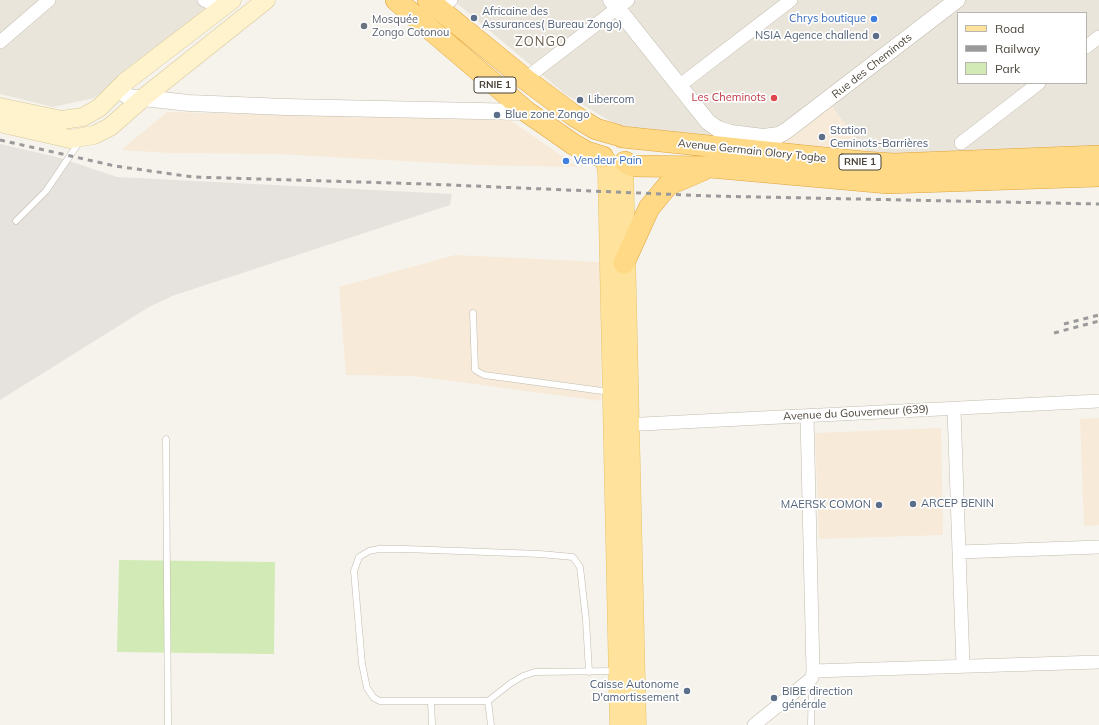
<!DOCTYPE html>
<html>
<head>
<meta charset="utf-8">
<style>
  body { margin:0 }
  #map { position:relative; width:1099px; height:725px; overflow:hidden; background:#f6f3ec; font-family:Mulish,sans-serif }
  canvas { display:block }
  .legend { position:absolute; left:957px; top:12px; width:130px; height:72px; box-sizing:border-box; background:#fff; border:1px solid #b7b4b0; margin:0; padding:5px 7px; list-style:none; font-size:12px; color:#4b4439 }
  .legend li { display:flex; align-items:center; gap:8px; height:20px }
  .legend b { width:20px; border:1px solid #b7b4b0 }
</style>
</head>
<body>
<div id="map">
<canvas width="1099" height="725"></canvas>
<ul class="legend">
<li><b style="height:5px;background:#ffe39c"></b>Road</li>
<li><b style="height:5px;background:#9a9a9a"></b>Railway</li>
<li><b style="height:11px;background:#d2eab5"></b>Park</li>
</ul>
</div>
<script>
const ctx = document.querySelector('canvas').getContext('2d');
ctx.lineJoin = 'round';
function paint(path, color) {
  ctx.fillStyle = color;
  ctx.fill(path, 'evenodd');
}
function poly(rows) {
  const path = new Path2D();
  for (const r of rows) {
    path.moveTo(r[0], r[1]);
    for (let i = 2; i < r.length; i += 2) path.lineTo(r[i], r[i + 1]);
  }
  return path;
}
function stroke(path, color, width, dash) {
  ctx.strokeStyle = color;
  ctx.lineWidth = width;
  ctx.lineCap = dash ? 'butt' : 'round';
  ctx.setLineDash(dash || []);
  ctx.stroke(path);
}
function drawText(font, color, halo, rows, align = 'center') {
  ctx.font = font + ' Mulish,sans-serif';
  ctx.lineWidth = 3.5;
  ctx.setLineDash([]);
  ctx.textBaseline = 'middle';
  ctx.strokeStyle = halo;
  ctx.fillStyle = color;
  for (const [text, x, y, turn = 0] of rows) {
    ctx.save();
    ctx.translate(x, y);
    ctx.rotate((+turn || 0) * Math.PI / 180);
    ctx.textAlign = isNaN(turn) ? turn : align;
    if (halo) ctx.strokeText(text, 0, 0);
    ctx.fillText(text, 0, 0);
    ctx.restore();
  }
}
const residential = poly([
  [0,0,216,0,94,98,53,107,0,94],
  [453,0,1099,0,1099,146,869,155,618,126,565,94],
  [958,13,1086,13,1086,83,958,83]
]);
const commercial = poly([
  [831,105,869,155,780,145],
  [167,112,510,120,578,167,476,165,278,154,170,153,121,150],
  [455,255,600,262,601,401,414,376,346,375,339,287],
  [1099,418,1099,525,1084,526,1080,419],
  [941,428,943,535,819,539,815,433]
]);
const industrial = poly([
  [0,144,57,157,117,177,452,194,450,205,172,296,149,307,0,400]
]);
const green = poly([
  [119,560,275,562,274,654,117,652]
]);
const service = poly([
  [16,221,46,191,80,141],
  [473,313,475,370,484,375,610,392],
  [166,439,168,725],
  [431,701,380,701,374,698,367,688,362,664,354,571,359,557,369,551,379,549,405,549,540,554,573,557,580,567,586,620,589,672],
  [488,701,511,683,523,676,535,672,616,671],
  [432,725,431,701,488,701,491,725],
  [811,725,812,679]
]);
const minor = poly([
  [204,0,222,8],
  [440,10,451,0],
  [0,42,49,0],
  [1086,47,1099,37],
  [525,79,628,0],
  [679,86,791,0],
  [961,143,1039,83],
  [954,409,963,666],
  [622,425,1099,401],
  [959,552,1099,547],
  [813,671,1099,662],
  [754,725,812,678,813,671,807,416]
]);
const tertiary = poly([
  [611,0,708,122,718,129,731,133,763,137,779,135,786,131,957,0],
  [125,82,123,87,123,93,131,98,143,98,189,103,285,107,527,112]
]);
const secondary = poly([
  [0,107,62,120,83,117,99,108,125,82,232,0],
  [0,123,70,139,94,135,110,127,143,98,266,0]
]);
const primary = poly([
  [606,161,608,172,620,725],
  [623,163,636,725]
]);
const trunk = poly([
  [396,0,527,112,573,144,587,152,603,157],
  [428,0,525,79,573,115,596,129,617,135],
  [622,137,863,162,894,164,1099,156],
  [625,162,632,166,710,167,888,183,1099,176],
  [624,263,649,208,668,185,703,170]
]);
const rail = poly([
  [0,140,115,166,193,177,426,184,710,196,1099,204],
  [1064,324,1099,315],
  [1054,333,1099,321]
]);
const markers = [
  [474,18,4,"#5c6f8a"],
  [874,19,4,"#3f7fe0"],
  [364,26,4,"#6b7280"],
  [876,36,4,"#5c6f8a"],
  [774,98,4,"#e0444e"],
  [580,100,4,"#5c6f8a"],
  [497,115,4,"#5c6f8a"],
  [822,137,4,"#5c6f8a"],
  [566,161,4,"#3f7fe0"],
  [913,504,4,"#5c6f8a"],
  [879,505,4,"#5c6f8a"],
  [687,691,4,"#5c6f8a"],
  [774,698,4,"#5c6f8a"]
];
const shields = [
  [495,85,42],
  [860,162,42]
];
const shieldNames = [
  ["RNIE 1",495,85],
  ["RNIE 1",860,162]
];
const serviceNames = [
  ["Africaine des",482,12],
  ["Assurances( Bureau Zongo)",482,25],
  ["NSIA Agence challend",868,36,"right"],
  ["Libercom",588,100],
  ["Blue zone Zongo",505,115],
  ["Station",830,131],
  ["Ceminots-Barrières",830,144],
  ["ARCEP BENIN",921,504],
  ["MAERSK COMON",871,505,"right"],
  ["Caisse Autonome",679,685,"right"],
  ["D'amortissement",679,698,"right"],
  ["BIBE direction",782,692],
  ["générale",782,705]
];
const shopNames = [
  ["Chrys boutique",866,19],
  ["Vendeur Pain",574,161,"left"]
];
const worshipNames = [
  ["Mosquée",372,20],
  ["Zongo Cotonou",372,33]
];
const streetNames = [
  ["Rue des Cheminots",872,66,-38],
  ["Avenue Germain Olory Togbe",752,151,6],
  ["Avenue du Gouverneur (639)",856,413,-3]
];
const healthNames = [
  ["Les Cheminots",766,98]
];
const quarterNames = [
  ["ZONGO",541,42]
];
paint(residential, '#eae5da');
paint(commercial, '#f7ead8');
paint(industrial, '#e6e2dd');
paint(green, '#d2eab5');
stroke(service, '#c2bbae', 7);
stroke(minor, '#c2bbae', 14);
stroke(tertiary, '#c2bbae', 17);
stroke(secondary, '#d6c79b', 19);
stroke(primary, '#e6c16a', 21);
stroke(trunk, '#e0a43c', 22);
stroke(service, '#fff', 6);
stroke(minor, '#fff', 13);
stroke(tertiary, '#fff', 16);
stroke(secondary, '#fff3cd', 18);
stroke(primary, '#ffe39c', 20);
stroke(trunk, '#ffd985', 21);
stroke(rail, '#9a9a9a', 3, [5, 5]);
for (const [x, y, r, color] of markers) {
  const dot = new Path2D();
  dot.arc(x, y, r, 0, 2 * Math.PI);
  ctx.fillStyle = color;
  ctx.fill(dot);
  stroke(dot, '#fff', 1.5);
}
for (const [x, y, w] of shields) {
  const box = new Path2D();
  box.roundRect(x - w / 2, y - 8, w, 16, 3);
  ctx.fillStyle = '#fff';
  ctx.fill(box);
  stroke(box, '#4b4439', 1);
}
drawText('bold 10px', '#4b4439', null, shieldNames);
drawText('11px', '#4e5e75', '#fff', serviceNames, 'left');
drawText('11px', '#366cbe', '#fff', shopNames, 'right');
drawText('11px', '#5b616d', '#fff', worshipNames, 'left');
drawText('11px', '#4b4439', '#fff', streetNames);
drawText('11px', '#be3a42', '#fff', healthNames, 'right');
ctx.letterSpacing = '1px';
drawText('13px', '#6e6250', '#fff', quarterNames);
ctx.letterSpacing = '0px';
</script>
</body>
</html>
